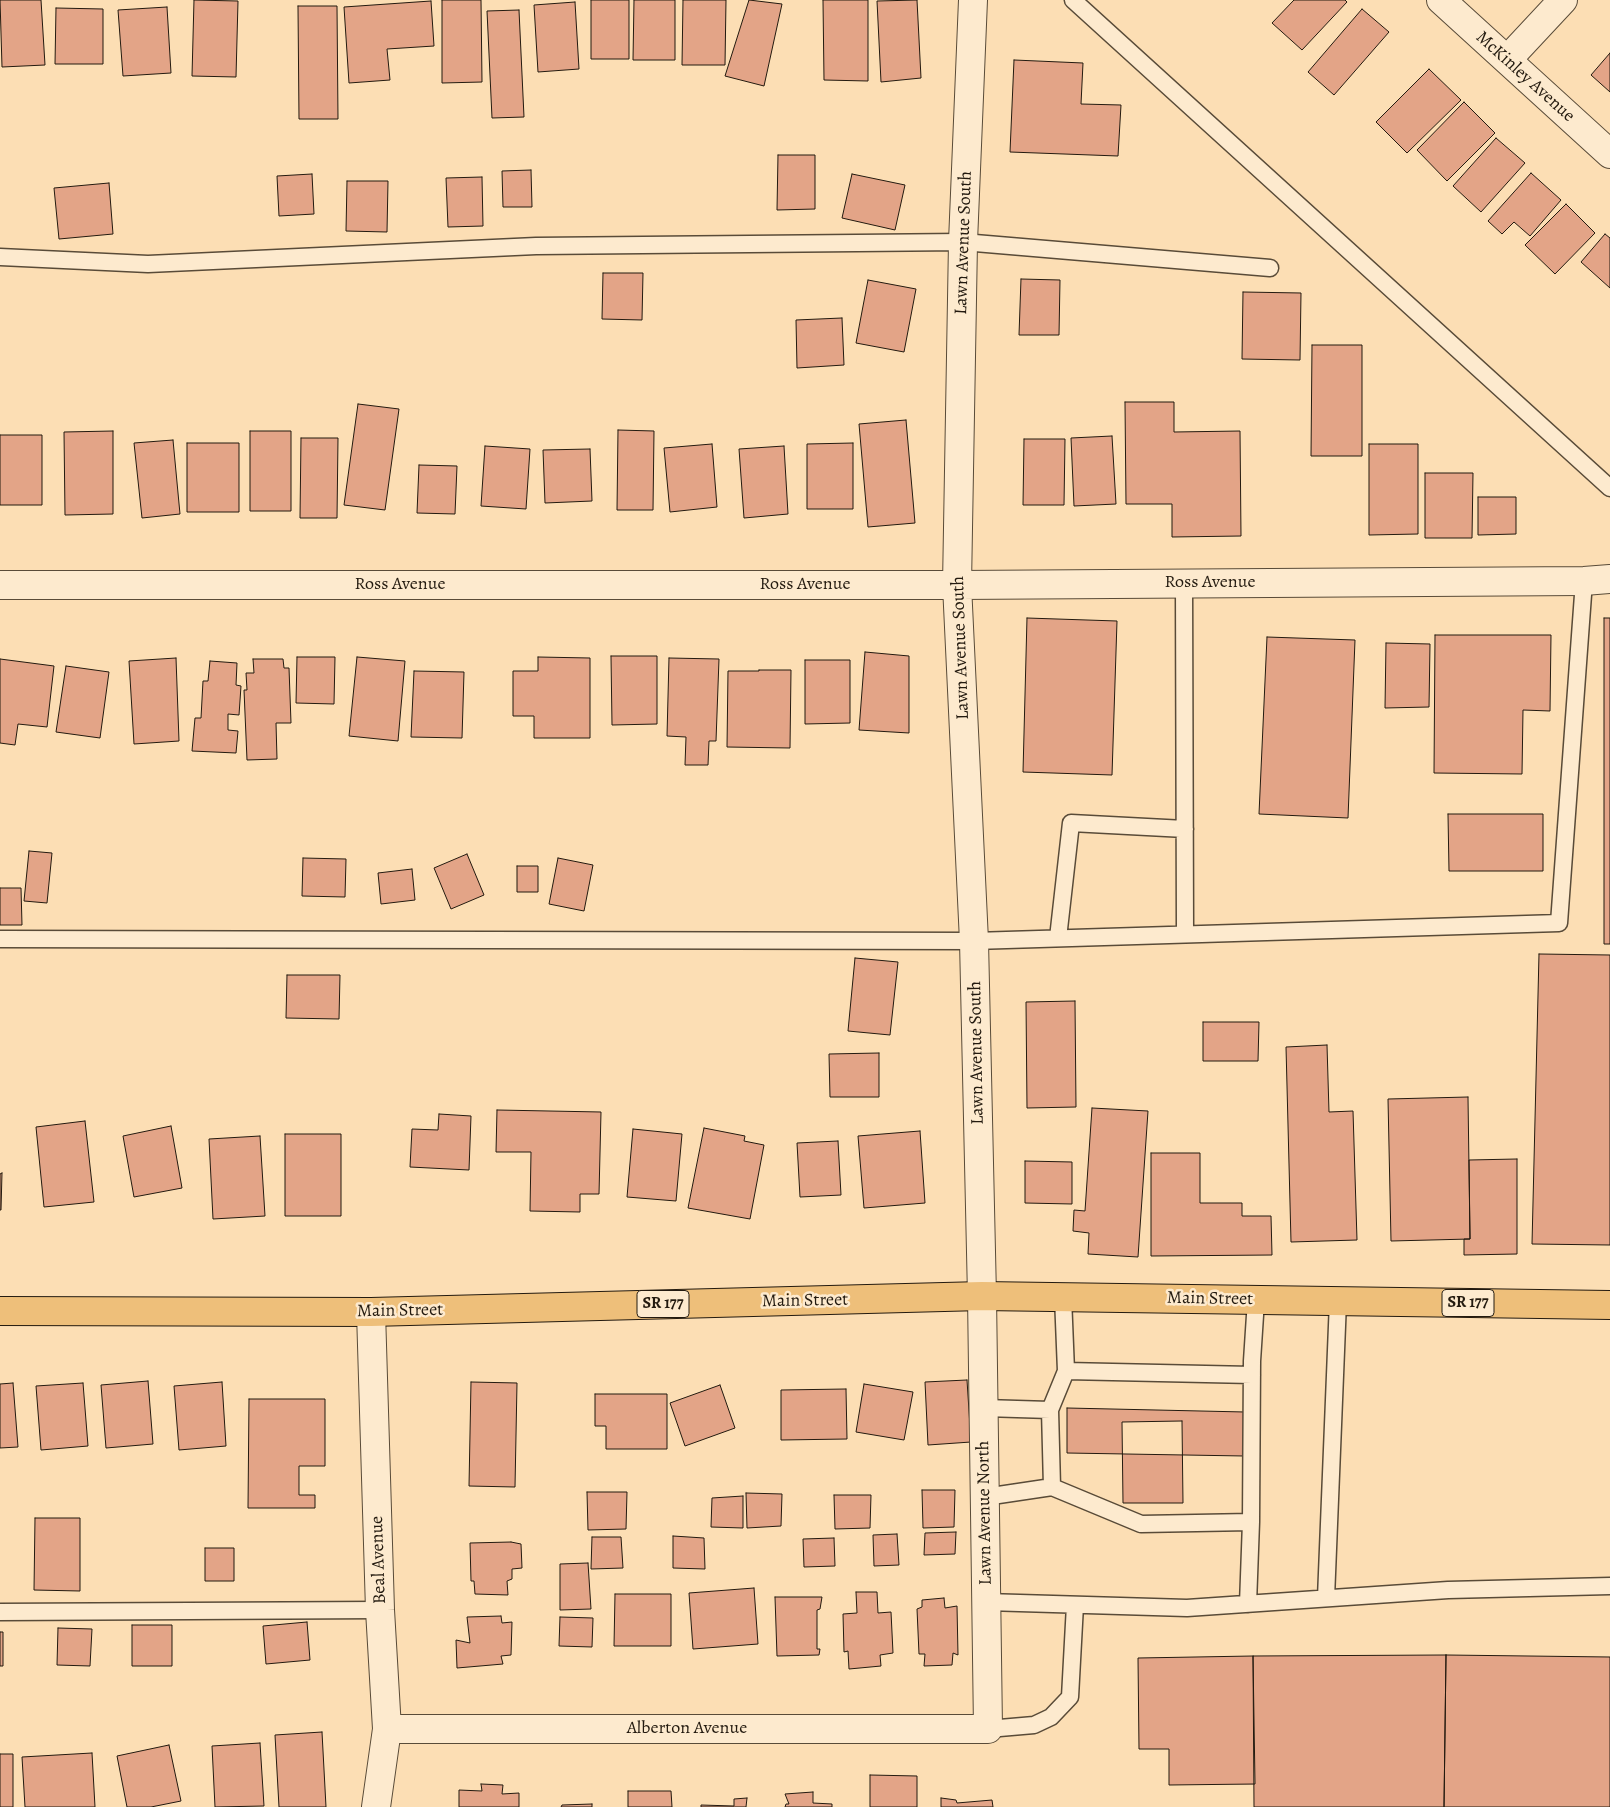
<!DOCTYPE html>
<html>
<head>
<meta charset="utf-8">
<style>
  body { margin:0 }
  canvas { display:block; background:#fcdeb4 }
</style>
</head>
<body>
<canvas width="1610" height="1807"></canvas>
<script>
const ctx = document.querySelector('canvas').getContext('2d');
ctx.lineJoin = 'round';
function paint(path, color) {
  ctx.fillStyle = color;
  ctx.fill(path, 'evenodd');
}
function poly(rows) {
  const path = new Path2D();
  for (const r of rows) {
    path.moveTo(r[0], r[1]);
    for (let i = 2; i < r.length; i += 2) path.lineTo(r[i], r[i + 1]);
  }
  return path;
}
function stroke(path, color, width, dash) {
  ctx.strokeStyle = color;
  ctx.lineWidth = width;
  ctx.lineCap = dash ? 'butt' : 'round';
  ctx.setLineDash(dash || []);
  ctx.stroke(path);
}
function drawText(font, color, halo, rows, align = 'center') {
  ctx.font = font + ' Alegreya,serif';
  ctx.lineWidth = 5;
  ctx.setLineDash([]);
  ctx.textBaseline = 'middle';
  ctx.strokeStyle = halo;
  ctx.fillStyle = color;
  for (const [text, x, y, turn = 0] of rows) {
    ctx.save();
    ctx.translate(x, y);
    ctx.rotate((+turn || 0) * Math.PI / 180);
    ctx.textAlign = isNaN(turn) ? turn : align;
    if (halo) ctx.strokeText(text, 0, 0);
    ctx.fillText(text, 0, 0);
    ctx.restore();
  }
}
const building = poly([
  [0,0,41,0,45,65,2,67,0,0],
  [194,0,238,1,236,77,192,76,194,0],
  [442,0,481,0,482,82,442,83,442,0],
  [591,0,629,0,629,59,591,59,591,0],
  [634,0,675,0,675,60,633,60,634,0],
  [683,0,726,0,725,65,682,65,683,0],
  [749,0,782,4,764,86,725,76,749,0],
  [823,0,868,0,868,81,824,80,823,0],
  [917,0,921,78,881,82,877,1,917,0],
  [1294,0,1345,0,1347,2,1302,50,1272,23,1294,0],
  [431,1,434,46,387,49,390,80,349,83,344,7,431,1],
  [575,2,579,69,538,72,534,5,575,2],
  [298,6,337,6,338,119,299,119,298,6],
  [167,7,171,73,123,76,118,10,167,7],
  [56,8,103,9,103,64,55,64,56,8],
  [1362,9,1389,32,1334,95,1308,72,1362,9],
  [519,10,524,117,492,118,487,11,519,10],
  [1610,53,1610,92,1591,75,1610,53],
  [1014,60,1083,63,1081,104,1121,105,1118,156,1010,152,1014,60],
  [1429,69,1461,100,1407,153,1376,122,1429,69],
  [1464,102,1495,133,1447,181,1417,150,1464,102],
  [1496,138,1525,163,1481,212,1453,186,1496,138],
  [778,155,815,155,815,209,777,210,778,155],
  [531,170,532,207,503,207,502,171,531,170],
  [1531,173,1561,200,1530,236,1514,222,1502,234,1488,221,1531,173],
  [312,174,314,214,279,216,277,176,312,174],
  [852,174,905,185,895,230,842,218,852,174],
  [482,177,483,226,448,227,446,178,482,177],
  [347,181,388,181,387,232,346,231,347,181],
  [109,183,113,234,59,239,54,188,109,183],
  [1566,204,1595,233,1555,274,1525,245,1566,204],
  [1605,234,1610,238,1610,288,1581,262,1605,234],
  [603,273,643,273,642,320,602,319,603,273],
  [1021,279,1060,280,1059,335,1019,335,1021,279],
  [868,280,916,289,904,352,856,343,868,280],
  [1243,292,1301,293,1300,360,1242,359,1243,292],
  [842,318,844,365,797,368,796,320,842,318],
  [1312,345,1362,345,1362,456,1311,456,1312,345],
  [1125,402,1174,402,1174,432,1240,431,1241,536,1172,537,1172,504,1126,504,1125,402],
  [358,404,399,409,385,510,344,505,358,404],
  [906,420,915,523,868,527,859,424,906,420],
  [618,430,654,431,653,510,617,510,618,430],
  [113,431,113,514,65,515,64,432,113,431],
  [250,431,291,431,291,511,250,511,250,431],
  [0,435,42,435,42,505,0,505,0,435],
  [1112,436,1116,504,1074,506,1071,438,1112,436],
  [301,438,338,438,337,518,300,518,301,438],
  [1024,439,1065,439,1064,505,1023,505,1024,439],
  [173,440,180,514,142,518,134,443,173,440],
  [187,443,239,443,239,512,187,512,187,443],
  [853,443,853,509,807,509,807,444,853,443],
  [712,444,717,507,670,512,664,448,712,444],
  [1369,444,1418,444,1418,534,1369,535,1369,444],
  [485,446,530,449,526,509,481,506,485,446],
  [784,446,788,514,744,518,739,449,784,446],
  [590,449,592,501,545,503,543,450,590,449],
  [419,465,457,466,455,514,417,513,419,465],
  [1425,473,1473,473,1472,538,1425,538,1425,473],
  [1478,497,1516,497,1516,534,1478,535,1478,497],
  [1027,618,1117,621,1112,775,1023,772,1027,618],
  [1604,618,1610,618,1610,944,1604,944,1604,618],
  [1435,635,1551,635,1550,711,1523,710,1522,774,1434,773,1435,635],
  [1267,637,1355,640,1348,818,1259,814,1267,637],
  [1386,643,1430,644,1429,707,1385,708,1386,643],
  [865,652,909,656,909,733,859,730,865,652],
  [611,656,657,656,657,724,612,725,611,656],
  [297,657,335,657,334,704,296,703,297,657],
  [357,657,405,661,398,741,349,736,357,657],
  [538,657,590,658,590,738,534,738,534,716,513,716,513,671,538,671,538,657],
  [176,658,179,741,134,744,129,661,176,658],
  [669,658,719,659,716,741,709,741,708,765,685,765,686,737,667,736,669,658],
  [0,659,54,666,47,727,18,724,15,745,0,743,0,659],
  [253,659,283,659,284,668,289,668,291,723,276,723,277,759,247,760,244,690,247,690,246,673,254,673,253,659],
  [805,660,850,660,850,723,805,724,805,660],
  [210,661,237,663,236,685,241,686,239,715,228,714,228,730,238,731,236,753,192,751,195,718,201,718,203,681,208,681,210,661],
  [66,666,109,672,100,738,56,732,66,666],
  [759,670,791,670,790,748,727,747,728,671,759,671,759,670],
  [414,671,464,672,462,738,411,737,414,671],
  [1448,814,1543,814,1543,871,1449,871,1448,814],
  [29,851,52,853,47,903,24,901,29,851],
  [467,854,484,895,451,909,434,868,467,854],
  [303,858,346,859,345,897,302,896,303,858],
  [558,858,593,865,584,911,549,904,558,858],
  [517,866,538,866,538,892,517,892,517,866],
  [412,869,415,900,381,904,378,873,412,869],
  [0,888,21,888,22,925,0,925,0,888],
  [1539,954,1610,955,1610,1245,1532,1244,1539,954],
  [855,958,898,962,890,1035,848,1031,855,958],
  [287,975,340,975,339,1019,286,1018,287,975],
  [1075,1001,1076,1107,1027,1108,1026,1002,1075,1001],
  [1203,1022,1259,1022,1258,1061,1203,1061,1203,1022],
  [1327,1045,1329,1112,1353,1111,1357,1240,1291,1242,1286,1047,1327,1045],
  [879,1053,879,1097,830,1097,829,1054,879,1053],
  [1468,1097,1470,1239,1391,1241,1388,1099,1468,1097],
  [1092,1108,1148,1111,1138,1257,1088,1254,1089,1233,1073,1231,1074,1210,1085,1211,1092,1108],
  [497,1110,601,1112,599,1194,580,1194,580,1212,530,1211,531,1152,496,1152,497,1110],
  [439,1114,471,1116,469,1170,410,1167,412,1129,438,1130,439,1114],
  [85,1121,94,1202,44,1207,36,1127,85,1121],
  [171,1126,182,1188,134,1197,123,1136,171,1126],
  [704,1128,745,1136,744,1141,764,1145,750,1219,688,1208,704,1128],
  [633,1129,682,1134,676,1201,627,1197,633,1129],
  [920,1131,925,1203,864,1208,858,1136,920,1131],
  [285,1134,341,1134,341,1216,285,1216,285,1134],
  [260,1136,265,1216,213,1219,209,1139,260,1136],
  [838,1141,841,1195,800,1197,797,1143,838,1141],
  [1151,1153,1200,1153,1200,1203,1242,1203,1242,1216,1271,1216,1272,1255,1151,1256,1151,1153],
  [1517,1159,1517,1254,1464,1255,1464,1239,1470,1239,1469,1160,1517,1159],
  [1025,1161,1072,1162,1072,1204,1025,1203,1025,1161],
  [2,1173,1,1210,0,1210,0,1174,2,1173],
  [967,1380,971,1442,928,1445,925,1382,967,1380],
  [148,1381,153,1444,106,1448,101,1385,148,1381],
  [222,1382,226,1446,179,1450,174,1386,222,1382],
  [471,1382,517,1383,515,1487,469,1486,471,1382],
  [13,1383,18,1447,0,1448,0,1384,13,1383],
  [83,1383,88,1446,41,1450,36,1386,83,1383],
  [864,1384,913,1392,904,1440,856,1432,864,1384],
  [720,1385,735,1428,685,1446,670,1403,720,1385],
  [846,1389,847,1439,781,1440,781,1390,846,1389],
  [595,1394,667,1394,667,1449,606,1449,606,1426,595,1426,595,1394],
  [249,1399,325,1399,325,1466,299,1466,299,1495,315,1495,315,1508,248,1508,249,1399],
  [1067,1408,1245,1412,1244,1456,1067,1453,1067,1408],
  [1182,1421,1183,1503,1123,1503,1122,1422,1182,1421],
  [922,1490,955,1490,954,1527,923,1528,922,1490],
  [587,1492,627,1492,626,1529,588,1530,587,1492],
  [746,1493,782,1494,781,1526,747,1528,746,1493],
  [834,1495,871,1495,870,1528,835,1529,834,1495],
  [743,1496,743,1528,711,1527,712,1498,743,1496],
  [35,1518,80,1518,80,1591,34,1590,35,1518],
  [956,1532,955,1554,924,1555,925,1533,956,1532],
  [897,1534,899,1565,874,1566,873,1535,897,1534],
  [673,1536,704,1538,705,1569,673,1568,673,1536],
  [592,1537,621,1537,623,1568,591,1569,592,1537],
  [834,1538,835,1566,804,1567,803,1539,834,1538],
  [511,1542,521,1544,522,1568,512,1569,512,1579,507,1581,508,1595,475,1594,474,1581,471,1581,470,1543,511,1542],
  [205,1548,234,1548,234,1581,205,1581,205,1548],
  [588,1563,591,1609,560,1610,560,1564,588,1563],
  [754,1588,758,1644,693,1649,689,1593,754,1588],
  [856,1592,877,1592,878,1613,891,1612,893,1653,880,1655,881,1666,849,1669,848,1651,844,1652,843,1614,857,1613,856,1592],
  [615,1594,671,1594,671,1646,614,1646,615,1594],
  [775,1597,822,1597,820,1609,817,1610,817,1649,820,1649,819,1655,777,1656,775,1597],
  [944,1598,945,1608,957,1606,958,1655,953,1653,952,1665,924,1666,925,1654,919,1654,917,1609,922,1607,922,1600,944,1598],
  [501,1616,502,1623,512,1622,511,1655,501,1656,503,1664,457,1668,456,1640,470,1643,467,1617,501,1616],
  [560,1617,593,1618,592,1647,559,1646,560,1617],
  [307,1622,310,1660,266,1664,263,1626,307,1622],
  [132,1625,172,1625,172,1666,132,1666,132,1625],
  [58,1628,92,1629,90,1666,57,1665,58,1628],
  [0,1632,3,1632,3,1666,0,1666,0,1632],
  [1446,1655,1610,1657,1610,1807,1444,1807,1446,1655],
  [1446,1655,1444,1807,1254,1807,1253,1656,1446,1655],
  [1253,1656,1255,1784,1169,1785,1169,1749,1139,1749,1138,1658,1253,1656],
  [322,1732,326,1807,279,1807,275,1735,322,1732],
  [260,1743,264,1806,215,1807,212,1746,260,1743],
  [169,1745,181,1801,151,1807,127,1807,117,1756,169,1745],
  [92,1753,95,1807,25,1807,22,1757,92,1753],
  [0,1754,13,1754,13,1807,0,1807,0,1754],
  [870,1775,917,1776,917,1807,870,1807,870,1775],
  [481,1784,503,1785,502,1794,519,1793,519,1807,459,1807,459,1790,482,1791,481,1784],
  [628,1791,671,1791,672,1807,628,1807,628,1791],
  [813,1792,813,1803,832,1804,832,1807,785,1807,786,1804,789,1804,785,1794,813,1792],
  [747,1798,746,1807,701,1807,701,1805,734,1806,734,1799,747,1798],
  [941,1798,956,1800,957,1803,992,1800,993,1807,941,1807,941,1798],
  [592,1804,592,1807,561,1807,562,1805,592,1804]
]);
const service = poly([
  [1073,0,1610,488],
  [0,257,148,264,536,246,963,242,1270,268],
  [1184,584,1185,934],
  [1058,938,1071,823,1185,829],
  [0,939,974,941,1559,923,1584,581],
  [1063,1297,1066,1371,1252,1375],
  [984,1408,1050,1410],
  [1052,1487,1141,1524,1251,1522],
  [985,1497,1052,1487,1050,1410,1066,1371],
  [1326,1598,1338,1301],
  [986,1602,1187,1608,1448,1590,1610,1586],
  [1248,1604,1251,1522,1252,1361,1256,1300],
  [0,1612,380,1610],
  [988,1729,1034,1725,1051,1717,1070,1697,1075,1605]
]);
const minor = poly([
  [1441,0,1610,154],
  [1507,60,1563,0],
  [0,585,957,585,1584,581,1610,579],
  [371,1312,380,1610,387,1729,376,1807],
  [387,1729,988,1729,982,1296,974,941,957,585,963,242,973,0]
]);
const primary = poly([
  [0,1311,371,1312,982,1296,1610,1305]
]);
const shields = [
  [1468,1303,52],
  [663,1304,52]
];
const shieldNames = [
  ["SR 177",1468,1303],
  ["SR 177",663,1304]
];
const streetNames = [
  ["McKinley Avenue",1525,77,42],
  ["Lawn Avenue South",964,243,-88],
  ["Ross Avenue",1210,583],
  ["Ross Avenue",400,585],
  ["Ross Avenue",805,585],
  ["Lawn Avenue South",961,648,-92],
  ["Lawn Avenue South",977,1053,-91],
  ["Main Street",1210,1299,1],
  ["Main Street",805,1301,-1],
  ["Main Street",400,1311,-1],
  ["Lawn Avenue North",985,1513,-91],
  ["Beal Avenue",379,1560,-92],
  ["Alberton Avenue",687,1729]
];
paint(building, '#e3a487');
stroke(building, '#231a0f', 1);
stroke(service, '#594b38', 19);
stroke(minor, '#594b38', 30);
stroke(primary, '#231a0f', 30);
stroke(service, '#fdeace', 16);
stroke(minor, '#fdeace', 28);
stroke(primary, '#eebf7a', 28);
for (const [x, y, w] of shields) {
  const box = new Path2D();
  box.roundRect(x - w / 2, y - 13.5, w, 27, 4);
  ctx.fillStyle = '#fdeace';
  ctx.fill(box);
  stroke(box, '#231a0f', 1);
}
drawText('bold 16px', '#231a0f', null, shieldNames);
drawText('18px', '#231a0f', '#fdeace', streetNames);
</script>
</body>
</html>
